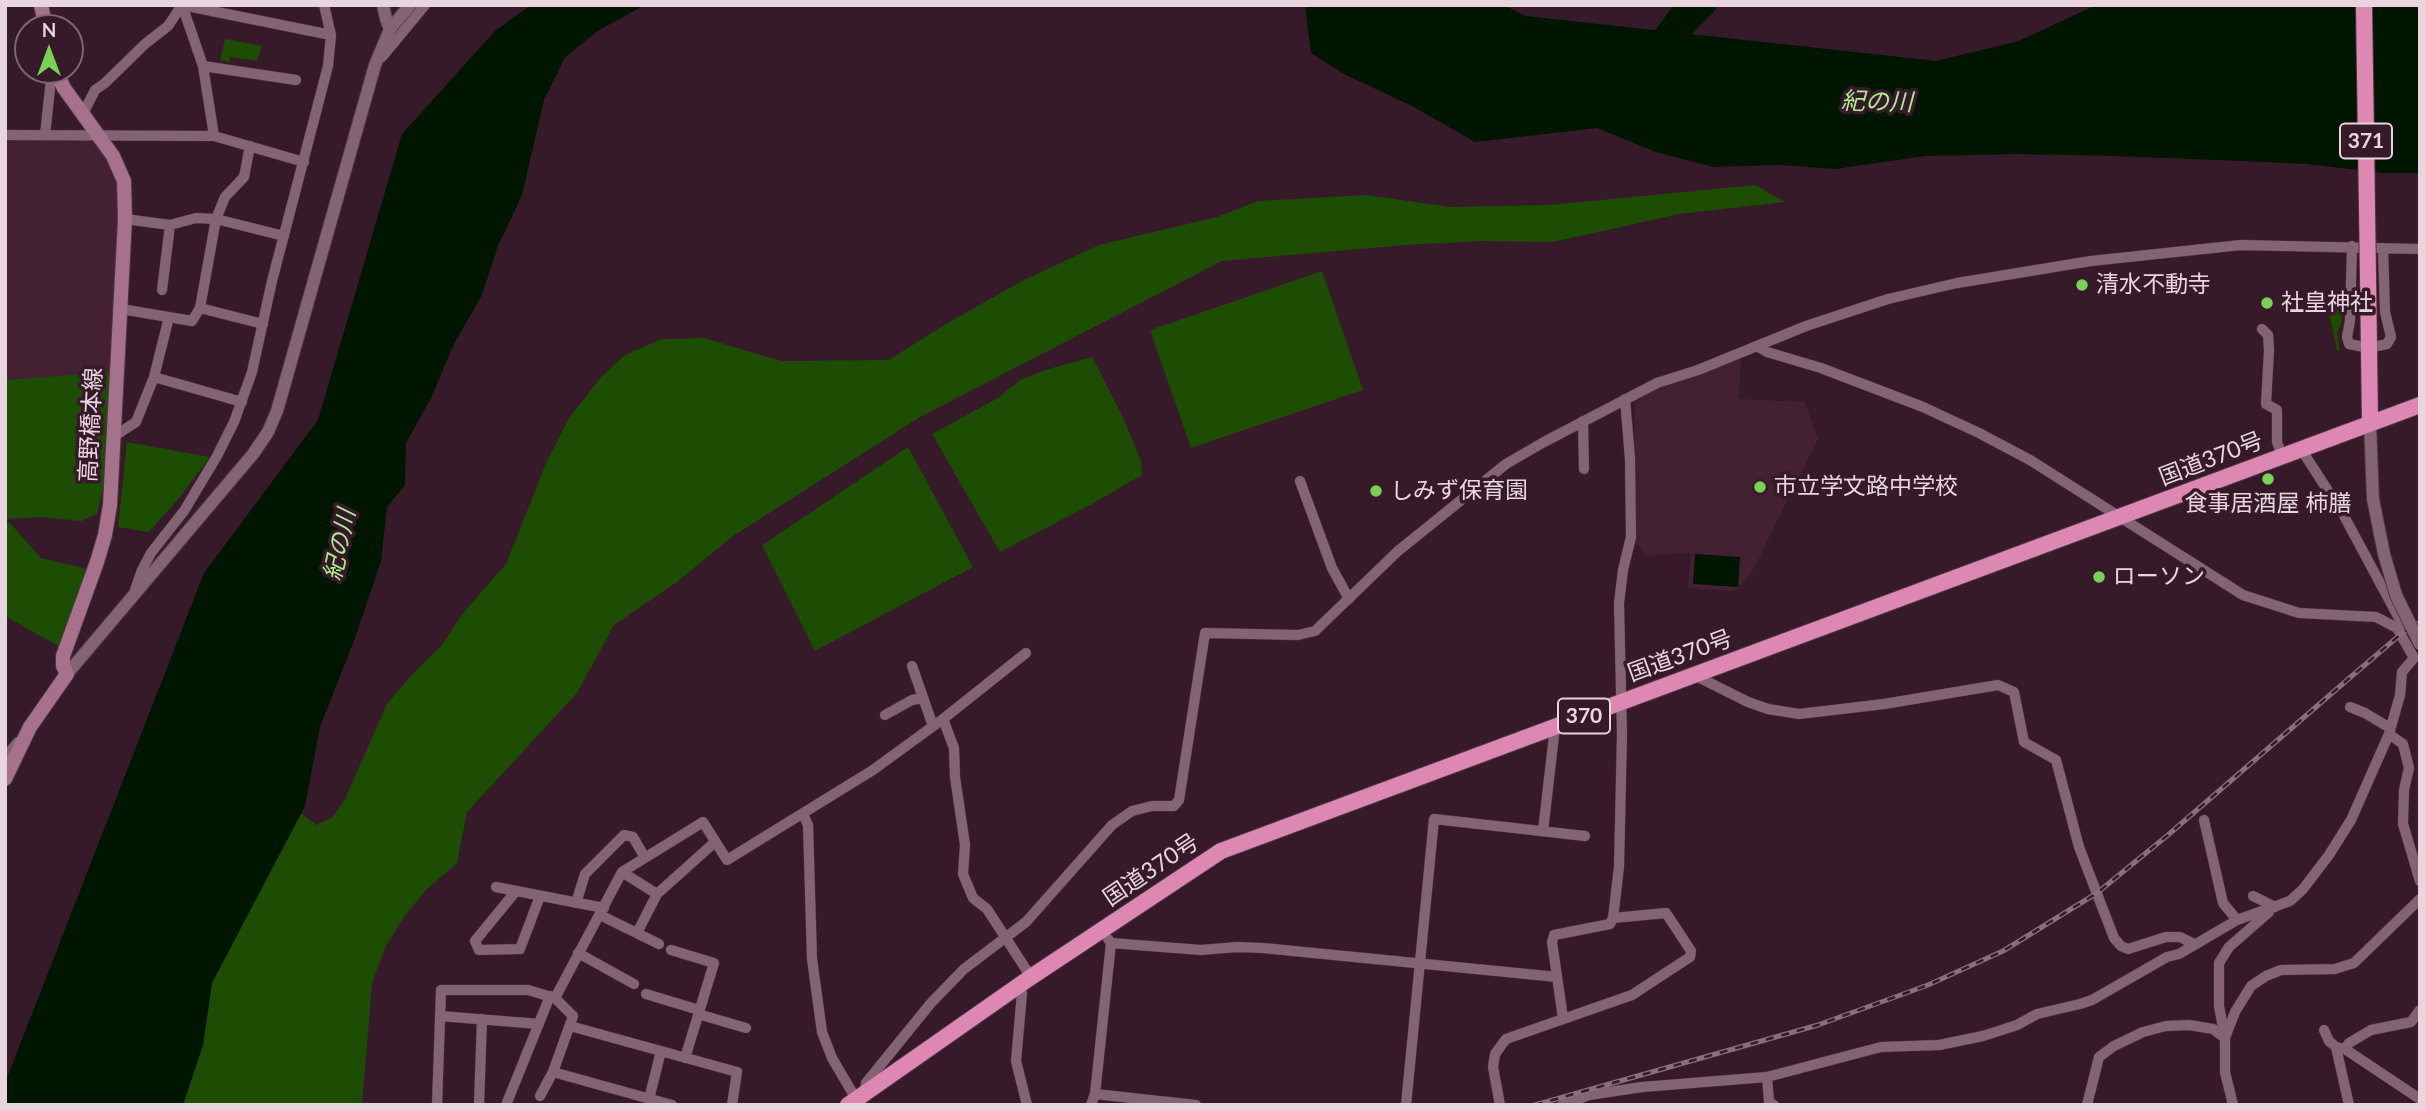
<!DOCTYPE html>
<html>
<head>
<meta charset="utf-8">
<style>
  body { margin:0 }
  #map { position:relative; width:2425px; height:1110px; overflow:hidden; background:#361a29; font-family:Lato,sans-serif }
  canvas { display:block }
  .frame { position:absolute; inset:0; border:7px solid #e9d5de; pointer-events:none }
  .north { position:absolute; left:14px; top:14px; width:70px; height:70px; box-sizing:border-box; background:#361a29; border:2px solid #7e6571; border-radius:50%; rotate:0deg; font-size:19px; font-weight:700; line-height:28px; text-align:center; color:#e9d5de }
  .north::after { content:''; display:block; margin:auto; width:24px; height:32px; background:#7ad157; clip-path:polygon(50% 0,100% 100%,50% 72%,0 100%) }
</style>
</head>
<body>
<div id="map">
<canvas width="2425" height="1110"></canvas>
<div class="frame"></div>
<div class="north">N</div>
</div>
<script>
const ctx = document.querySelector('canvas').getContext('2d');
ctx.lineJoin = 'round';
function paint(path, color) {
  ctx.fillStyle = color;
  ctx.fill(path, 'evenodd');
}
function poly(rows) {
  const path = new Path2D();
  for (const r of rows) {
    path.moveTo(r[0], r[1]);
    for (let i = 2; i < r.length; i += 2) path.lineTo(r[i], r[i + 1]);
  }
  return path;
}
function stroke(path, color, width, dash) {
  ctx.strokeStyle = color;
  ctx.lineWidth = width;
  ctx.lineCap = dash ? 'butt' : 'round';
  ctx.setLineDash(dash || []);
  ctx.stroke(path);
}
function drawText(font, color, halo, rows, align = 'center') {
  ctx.font = font + ' Lato,"Noto Sans JP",sans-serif';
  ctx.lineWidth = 7;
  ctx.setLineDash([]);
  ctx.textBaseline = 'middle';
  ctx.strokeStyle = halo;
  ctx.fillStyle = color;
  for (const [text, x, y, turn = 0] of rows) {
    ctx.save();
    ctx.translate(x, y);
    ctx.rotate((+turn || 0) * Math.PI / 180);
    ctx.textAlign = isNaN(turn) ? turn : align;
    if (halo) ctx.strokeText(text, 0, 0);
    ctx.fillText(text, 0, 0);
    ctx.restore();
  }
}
const built = poly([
  [5,140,95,140,109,162,118,183,120,217,108,407,97,514,81,521,42,517,5,519],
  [1741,356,1739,399,1805,402,1818,439,1753,570,1735,591,1688,588,1691,553,1647,555,1632,540,1635,403,1658,387]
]);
const green = poly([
  [225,39,262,46,257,61,230,57,229,62,220,60],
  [1755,185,1785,202,1679,214,1553,242,1481,241,1405,245,1222,261,920,417,733,536,677,582,614,625,577,693,467,812,457,863,426,890,403,918,385,948,372,983,362,1105,183,1105,203,1045,212,983,301,813,316,825,332,818,345,799,387,704,410,677,441,646,463,613,506,564,547,461,569,418,601,377,625,355,662,339,704,338,781,361,889,360,944,325,1024,280,1099,245,1217,217,1258,201,1367,195,1450,207,1550,205],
  [1322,271,1363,390,1191,448,1150,330],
  [2341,303,2342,321,2337,333,2340,350,2337,350,2327,304],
  [1092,357,1123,417,1141,461,1142,475,1090,505,1000,552,932,434,998,398,1020,380,1045,370],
  [110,372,107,469,97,514,81,521,42,517,5,519,5,380],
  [127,442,210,457,180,497,149,532,118,527],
  [908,447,973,567,815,651,762,545],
  [5,523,10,523,41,558,91,570,62,648,5,616]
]);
const water = poly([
  [531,5,645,5,599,30,565,57,544,100,522,195,498,246,482,295,455,342,431,398,406,443,405,485,387,507,381,561,355,638,320,727,305,806,212,983,203,1045,183,1105,5,1105,5,1083,204,573,318,420,402,134,495,31],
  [1305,5,1503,5,1526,16,1936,61,2019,41,2096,5,2420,5,2420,173,2383,173,2307,164,2267,162,2116,156,2016,154,1925,156,1835,169,1781,165,1713,167,1656,152,1597,128,1475,142,1412,106,1344,74,1311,53],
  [1695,554,1740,557,1738,587,1693,584]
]);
const river = poly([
  [1654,47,1685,5],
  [1663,50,1708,5]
]);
const minor = poly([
  [182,5,203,66,214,136,304,162],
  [182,5,331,35],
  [382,57,425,5],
  [203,66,296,80],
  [83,114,95,90,105,83,145,44,168,26,182,5],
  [5,135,214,136],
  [45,135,52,70],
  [250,146,244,177,225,197,216,219,284,236],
  [2352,246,2350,321,2347,337,2349,344,2369,348,2387,344,2391,337,2385,312,2383,248],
  [162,290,170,225],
  [200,308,263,324],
  [121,309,192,321,200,308,216,219,196,218,170,225,125,219],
  [2262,329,2268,335,2269,350,2266,404,2277,410,2277,442,2282,456],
  [154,377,242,402],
  [1583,421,1584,469],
  [113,437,136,422,154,377,169,317],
  [2301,449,2343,514,2402,624,2397,628],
  [1300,481,1332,568,1349,599],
  [135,590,142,570,151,553,184,511,217,456,234,422,252,372,272,281,328,66,331,35,324,5],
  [912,666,933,726],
  [1694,675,1748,702,1768,709,1799,714,1884,704,1998,685,2014,692,2024,742,2056,760,2079,847,2114,938,2121,946,2128,949,2166,937,2180,937,2194,944],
  [2350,707,2365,713,2390,728],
  [885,715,912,700,923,698],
  [943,719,954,748,955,777,965,845,963,874,973,898,987,909,1031,977],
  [2389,734,2403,744,2409,768,2404,790,2403,824,2420,881],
  [5,757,18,742],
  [803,814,808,825,812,959,822,1032,832,1058,856,1099],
  [2204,820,2223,903,2237,920],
  [1543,831,1555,727],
  [622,872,657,894],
  [496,887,604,908],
  [516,891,475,941,479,950,520,949,540,896],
  [2253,896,2275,907],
  [576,903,585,874,624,835,633,837,644,856],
  [600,915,659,944],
  [637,933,657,894,715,842],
  [1111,943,1201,950,1237,947,1263,948,1557,977],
  [671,950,714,963,685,1058],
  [578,953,634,984],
  [1018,986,1022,993,1016,1061,1027,1105],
  [646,994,699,1010],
  [555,998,622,872,703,822,727,860,873,770,943,719,1026,653],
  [698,1014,746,1028],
  [440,1016,539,1024],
  [1563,1018,1552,942,1554,935,1610,924,1613,918,1619,867,1622,735,1619,603,1623,570,1631,537,1630,459,1625,399],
  [570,1026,737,1072,732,1105],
  [2324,1030,2329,1041,2336,1047,2345,1049,2420,1099],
  [2225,1038,2235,1012,2251,986,2266,976,2281,970,2335,969,2354,963,2420,899],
  [2336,1047,2349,1105],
  [2345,1049,2349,1043,2371,1030,2411,1022,2420,1010],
  [553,1072,672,1105],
  [1767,1077,1769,1102,1774,1105],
  [864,1094,866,1083,931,1003,964,969,1026,922,1112,825,1132,811,1152,806,1174,806,1179,800,1205,633,1298,635,1315,631,1398,551,1506,464,1544,442,1657,383,1698,370,1806,326,1888,299,1957,283,2091,261,2241,245,2420,249],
  [1095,1094,1196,1105],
  [649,1099,661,1051],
  [437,1105,441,990,528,990,555,998,573,1016,553,1072,540,1096],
  [479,1105,482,1019],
  [506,1105,550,996],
  [1091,1105,1095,1094,1111,943,1108,939],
  [1406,1105,1434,819,1585,836],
  [1500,1105,1493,1067,1495,1054,1506,1039,1632,995,1690,957,1691,951,1666,913,1613,918],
  [1562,1105,1589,1095,1642,1087,1767,1077,1881,1047,1939,1045,1983,1036,2017,1025,2037,1014,2080,1004,2092,1000,2167,957,2179,954,2237,920,2290,901,2303,889,2329,855,2351,820,2389,734,2400,695,2402,672,2414,658,2397,628,2376,617,2299,613,2243,595,2030,460,1979,433,1923,407,1821,368,1767,352,1757,346],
  [2087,1105,2099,1057,2114,1046,2143,1032,2166,1026,2189,1025,2213,1029,2225,1038],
  [2233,1105,2225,1072,2225,1038,2219,1006,2219,963,2229,947,2269,912]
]);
const tertiary = poly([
  [383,5,386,19,390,29],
  [2370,423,2373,499,2384,554],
  [67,674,253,454,268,432,277,411,375,65,390,29,410,5]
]);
const secondary = poly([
  [41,5,46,28],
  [5,779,30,727,67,674,63,666,63,656,97,562,105,535,110,505,125,219,124,181,113,156,64,88,55,70]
]);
const trunk = poly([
  [2368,276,2370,423],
  [848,1105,1031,977,1221,851,2420,405]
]);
const rail = poly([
  [1535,1105,1818,1025,1928,985,2003,951,2097,893,2168,835,2346,681,2401,634,2420,622]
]);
const tertiaryBridge = poly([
  [2384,554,2396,595,2420,644]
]);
const trunkBridge = poly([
  [2364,5,2368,276]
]);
const markers = [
  [2082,285,7,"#7ad157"],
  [2267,303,7,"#7ad157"],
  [2268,479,7,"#7ad157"],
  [1760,487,7,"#7ad157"],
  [1376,491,7,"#7ad157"],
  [2099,577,7,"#7ad157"]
];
const shields = [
  [2366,141,52],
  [1584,716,52]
];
const shieldNames = [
  ["371",2366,141],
  ["370",1584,716]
];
const poiNames = [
  ["清水不動寺",2096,285],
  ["社皇神社",2281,303],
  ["市立学文路中学校",1774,487],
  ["しみず保育園",1390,491],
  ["食事居酒屋 柿膳",2268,504,"center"],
  ["ローソン",2113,577]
];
const streetNames = [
  ["高野橋本線",91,425,-87],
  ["国道370号",2211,459,-21],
  ["国道370号",1680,656,-20],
  ["国道370号",1151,870,-34]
];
const waterNames = [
  ["紀の川",1877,102,1],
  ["紀の川",340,545,-78]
];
paint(built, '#432133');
paint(green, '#1d4c03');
paint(water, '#011600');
stroke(river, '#011600', 18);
stroke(minor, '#4d3642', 11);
stroke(tertiary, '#4d3642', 14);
stroke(secondary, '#4d3642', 16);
stroke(trunk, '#4d3642', 18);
stroke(minor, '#846373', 10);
stroke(tertiary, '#846373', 12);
stroke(secondary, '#a5718b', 14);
stroke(trunk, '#dc88b3', 16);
stroke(rail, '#876f7b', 5);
stroke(rail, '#361a29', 2.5, [8]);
stroke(tertiaryBridge, '#4d3642', 14, []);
stroke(trunkBridge, '#4d3642', 18, []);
stroke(tertiaryBridge, '#846373', 12);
stroke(trunkBridge, '#dc88b3', 16);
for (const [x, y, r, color] of markers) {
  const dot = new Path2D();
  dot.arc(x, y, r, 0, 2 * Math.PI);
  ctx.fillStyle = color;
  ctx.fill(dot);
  stroke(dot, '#361a29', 2.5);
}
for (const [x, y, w] of shields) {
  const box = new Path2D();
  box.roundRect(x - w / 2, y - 17.5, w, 35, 5);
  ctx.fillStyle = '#361a29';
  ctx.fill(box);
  stroke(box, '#e9d5de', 2);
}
drawText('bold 21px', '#e9d5de', null, shieldNames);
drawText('23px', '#e9d5de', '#361a29', poiNames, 'left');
drawText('23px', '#e9d5de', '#361a29', streetNames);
drawText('italic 24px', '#a9ee90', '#361a29', waterNames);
</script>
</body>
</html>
